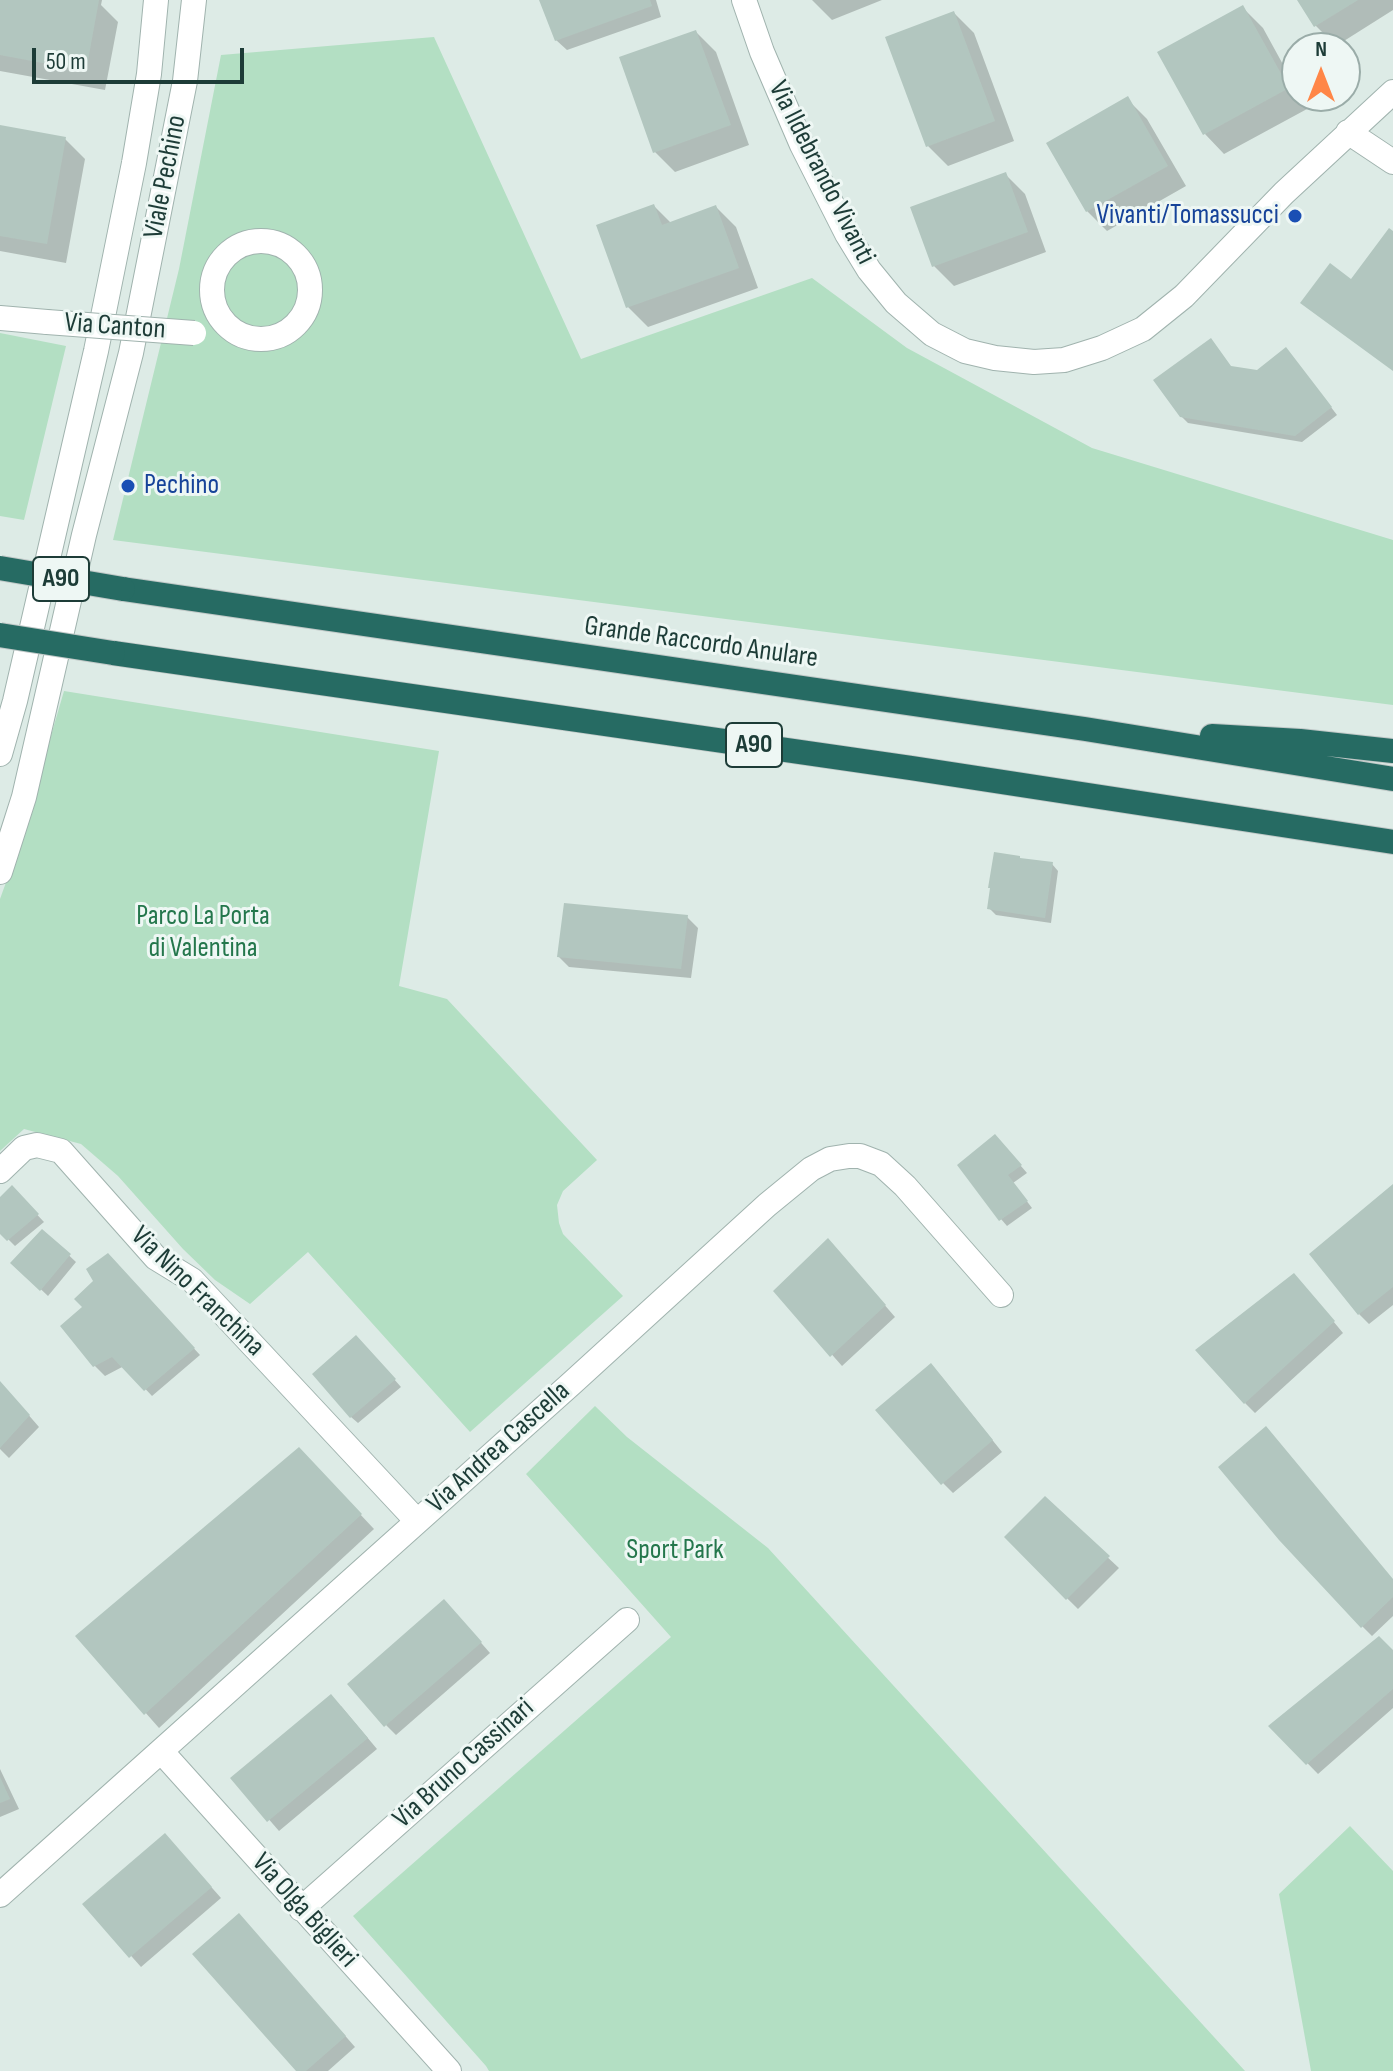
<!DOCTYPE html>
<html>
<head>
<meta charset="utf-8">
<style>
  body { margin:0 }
  #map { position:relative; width:1393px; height:2071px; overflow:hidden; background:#ddebe6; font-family:"Sofia Sans Condensed",sans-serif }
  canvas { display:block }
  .north { position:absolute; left:1281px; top:32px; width:80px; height:80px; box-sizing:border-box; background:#eef7f4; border:2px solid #9aaca8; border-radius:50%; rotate:0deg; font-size:22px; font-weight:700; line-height:32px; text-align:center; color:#1d3c37 }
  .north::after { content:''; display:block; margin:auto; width:28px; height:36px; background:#ff8647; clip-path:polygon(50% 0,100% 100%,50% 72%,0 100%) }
  .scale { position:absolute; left:32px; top:48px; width:212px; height:36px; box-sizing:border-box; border:4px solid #1d3c37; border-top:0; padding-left:10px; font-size:24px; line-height:28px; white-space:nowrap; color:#1d3c37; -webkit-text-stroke:6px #eef7f4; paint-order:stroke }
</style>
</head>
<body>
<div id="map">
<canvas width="1393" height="2071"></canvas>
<div class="north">N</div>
<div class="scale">50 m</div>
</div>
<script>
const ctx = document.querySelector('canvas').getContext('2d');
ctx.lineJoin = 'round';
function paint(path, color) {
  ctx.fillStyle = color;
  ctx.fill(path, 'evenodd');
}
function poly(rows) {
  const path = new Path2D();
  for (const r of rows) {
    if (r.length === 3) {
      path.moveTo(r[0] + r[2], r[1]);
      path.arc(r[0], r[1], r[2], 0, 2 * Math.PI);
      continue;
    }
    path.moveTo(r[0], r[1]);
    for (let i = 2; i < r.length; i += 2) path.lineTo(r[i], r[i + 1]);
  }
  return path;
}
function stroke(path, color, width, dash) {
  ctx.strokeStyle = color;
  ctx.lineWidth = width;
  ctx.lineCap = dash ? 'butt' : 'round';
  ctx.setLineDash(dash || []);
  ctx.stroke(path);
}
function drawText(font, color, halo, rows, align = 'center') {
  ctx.font = font + ' "Sofia Sans Condensed",sans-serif';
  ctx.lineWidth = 6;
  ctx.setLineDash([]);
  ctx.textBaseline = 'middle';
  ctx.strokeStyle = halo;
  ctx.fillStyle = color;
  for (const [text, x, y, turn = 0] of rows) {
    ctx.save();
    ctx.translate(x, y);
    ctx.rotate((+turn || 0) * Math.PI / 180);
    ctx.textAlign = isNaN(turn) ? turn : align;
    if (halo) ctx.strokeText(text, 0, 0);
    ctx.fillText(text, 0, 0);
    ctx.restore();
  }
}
const green = poly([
  [434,37,581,359,812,278,907,348,1092,448,1393,540,1393,705,113,540,179,269,221,55],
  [0,333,66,346,24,520,0,516],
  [64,691,439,751,399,986,447,999,597,1160,563,1191,557,1205,559,1223,563,1234,623,1296,470,1432,308,1252,250,1304,215,1280,183,1249,118,1176,81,1144,24,1129,0,1151,0,899,17,852],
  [595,1406,627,1437,768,1548,1245,2071,489,2071,486,2066,353,1916,671,1637,526,1474],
  [1350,1826,1393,1871,1393,2071,1311,2071,1279,1894]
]);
const shadow = poly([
  [0,0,102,0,101,5,118,22,105,90,0,71],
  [541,0,656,0,661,17,567,50,556,40],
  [812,0,882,0,832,20],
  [1299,0,1393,0,1393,10,1336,46,1316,26],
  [1243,8,1263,28,1297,90,1297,96,1300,96,1307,109,1224,154,1205,134],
  [954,13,974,33,1014,141,948,166,928,146],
  [696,32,716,52,749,145,675,172,655,152],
  [1127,99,1147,119,1186,186,1107,231,1087,211],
  [0,127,65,139,85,159,66,263,0,251],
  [1005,174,1025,194,1046,252,954,286,934,266],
  [654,206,671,223,716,207,736,227,758,288,648,327,628,307],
  [1292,356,1337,415,1302,442,1188,423,1181,416,1232,368,1257,372],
  [1052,864,1058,871,1051,923,996,915,989,908],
  [687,917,698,928,691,978,569,967,559,957],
  [1001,1143,1027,1173,1013,1183,1032,1208,1007,1226,1001,1219],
  [1393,1187,1393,1305,1369,1324,1359,1314],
  [12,1188,44,1222,15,1246,0,1231,0,1200],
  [43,1231,76,1262,48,1296,13,1263],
  [838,1251,895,1317,842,1366,776,1291],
  [118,1266,200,1355,152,1396,124,1366,105,1376,94,1365,85,1307],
  [1304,1286,1343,1333,1255,1413,1245,1403],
  [363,1344,401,1387,358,1423,351,1417],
  [941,1376,1002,1452,953,1493,943,1483],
  [0,1382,39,1427,9,1458,0,1449],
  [312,1463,374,1529,159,1728,78,1636],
  [1045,1499,1119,1568,1078,1609,1006,1538],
  [1393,1580,1393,1616,1372,1636,1362,1626],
  [454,1612,490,1653,396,1735,386,1725],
  [1393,1653,1393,1708,1318,1774,1271,1726],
  [341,1706,377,1749,279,1831,233,1778],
  [0,1769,19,1809,0,1817],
  [175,1846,221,1898,141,1967,85,1904],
  [249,1926,355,2047,328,2071,298,2071]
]);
const building = poly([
  [0,0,99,0,86,71,0,55],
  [539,0,650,0,652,6,555,41],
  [1297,0,1358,0,1314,27],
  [1243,5,1289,88,1203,135,1157,52],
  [954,11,995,121,926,147,885,37],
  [696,30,731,125,653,153,619,57],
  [1128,96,1168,166,1086,212,1046,143],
  [0,125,66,137,47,244,0,236],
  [1006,172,1028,232,932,267,910,207],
  [654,204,662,225,716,205,739,268,626,308,596,225],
  [1389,228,1393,231,1393,371,1300,303,1330,263,1351,279],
  [1211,338,1231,366,1257,370,1286,347,1332,407,1295,436,1180,417,1153,380],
  [994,852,1020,856,1020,858,1053,862,1045,918,987,909,990,888,988,888],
  [564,903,688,915,681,969,557,957],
  [995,1134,1022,1165,1008,1175,1028,1201,999,1221,957,1165],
  [1393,1184,1393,1287,1358,1315,1309,1254],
  [12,1185,39,1214,7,1241,0,1234,0,1197],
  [42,1229,71,1254,40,1291,10,1263],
  [828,1238,886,1305,830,1357,773,1291],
  [108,1253,195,1348,144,1391,112,1357,93,1367,60,1326,82,1307,74,1299,93,1281,86,1269],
  [1294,1273,1335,1321,1244,1404,1195,1350],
  [356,1335,396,1379,350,1418,312,1374],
  [931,1363,993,1440,941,1485,875,1410],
  [0,1381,30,1415,0,1448],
  [1266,1426,1393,1579,1393,1597,1361,1628,1279,1540,1218,1467],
  [299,1447,362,1514,144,1715,75,1636],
  [1045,1496,1110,1556,1066,1600,1004,1537],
  [444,1599,482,1642,384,1727,347,1684],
  [1379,1636,1393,1650,1393,1689,1306,1765,1268,1726],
  [331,1694,368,1738,267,1822,230,1778],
  [0,1777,10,1799,0,1803],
  [165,1833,212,1887,129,1958,82,1904],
  [239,1913,346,2036,306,2071,296,2071,192,1954]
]);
const minor = poly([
  [744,0,762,52,802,145,847,234,869,270,896,303,932,334,965,351,995,358,1034,362,1064,360,1102,348,1143,329,1184,296,1284,193,1393,92],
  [1348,132,1393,162],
  [261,290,49],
  [0,318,47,322],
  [0,754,15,701,96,351,134,163,149,74,156,0],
  [0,872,24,797,84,535,131,353,185,81,194,0],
  [0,1171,24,1148,37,1145,61,1151,156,1258,192,1280,417,1521],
  [161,1751,449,2071],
  [0,1895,572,1383,767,1205,811,1169,830,1159,849,1156,860,1156,881,1164,905,1186,1001,1295],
  [301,1909,627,1620]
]);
const highway = poly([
  [123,589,1085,729,1393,779],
  [113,653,911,768,1393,842],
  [1212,736,1300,741,1393,751]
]);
const minorBridge = poly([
  [47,322,194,333]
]);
const highwayBridge = poly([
  [0,568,123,589],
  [0,635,113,653]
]);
const markers = [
  [1295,216,8,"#1a4fb4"],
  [128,486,8,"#1a4fb4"]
];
const shields = [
  [61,579,56],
  [754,745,56]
];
const shieldNames = [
  ["A90",61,579],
  ["A90",754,745]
];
const streetNames = [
  ["Via Ildebrando Vivanti",821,173,63],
  ["Viale Pechino",166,177,-79],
  ["Via Canton",115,327,4],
  ["Grande Raccordo Anulare",701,643,8],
  ["Via Nino Franchina",197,1292,44],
  ["Via Andrea Cascella",499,1448,-42],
  ["Via Bruno Cassinari",464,1764,-42],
  ["Via Olga Biglieri",304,1911,48]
];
const transitNames = [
  ["Vivanti/Tomassucci",1279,216],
  ["Pechino",144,486,"left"]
];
const parkNames = [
  ["Parco La Porta",203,917],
  ["di Valentina",203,949],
  ["Sport Park",675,1551]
];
paint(green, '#b3dfc3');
paint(shadow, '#0003');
paint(building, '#b2c6bf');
stroke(minor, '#a0b3ae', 26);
stroke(highway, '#c0c8c7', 26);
stroke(minor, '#fff', 24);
stroke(highway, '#266b63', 24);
stroke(minorBridge, '#a0b3ae', 26, []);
stroke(highwayBridge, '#c0c8c7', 26, []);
stroke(minorBridge, '#fff', 24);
stroke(highwayBridge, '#266b63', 24);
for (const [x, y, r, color] of markers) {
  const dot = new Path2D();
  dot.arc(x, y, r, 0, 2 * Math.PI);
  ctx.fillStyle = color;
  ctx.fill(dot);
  stroke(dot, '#eef7f4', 3);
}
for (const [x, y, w] of shields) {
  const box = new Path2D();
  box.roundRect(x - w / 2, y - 22, w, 44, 6);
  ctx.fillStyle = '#eef7f4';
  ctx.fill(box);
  stroke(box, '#1d3c37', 2);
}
drawText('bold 26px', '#1d3c37', null, shieldNames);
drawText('28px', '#1d3c37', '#eef7f4', streetNames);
drawText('28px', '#164399', '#eef7f4', transitNames, 'right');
drawText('28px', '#24774c', '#eef7f4', parkNames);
</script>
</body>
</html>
